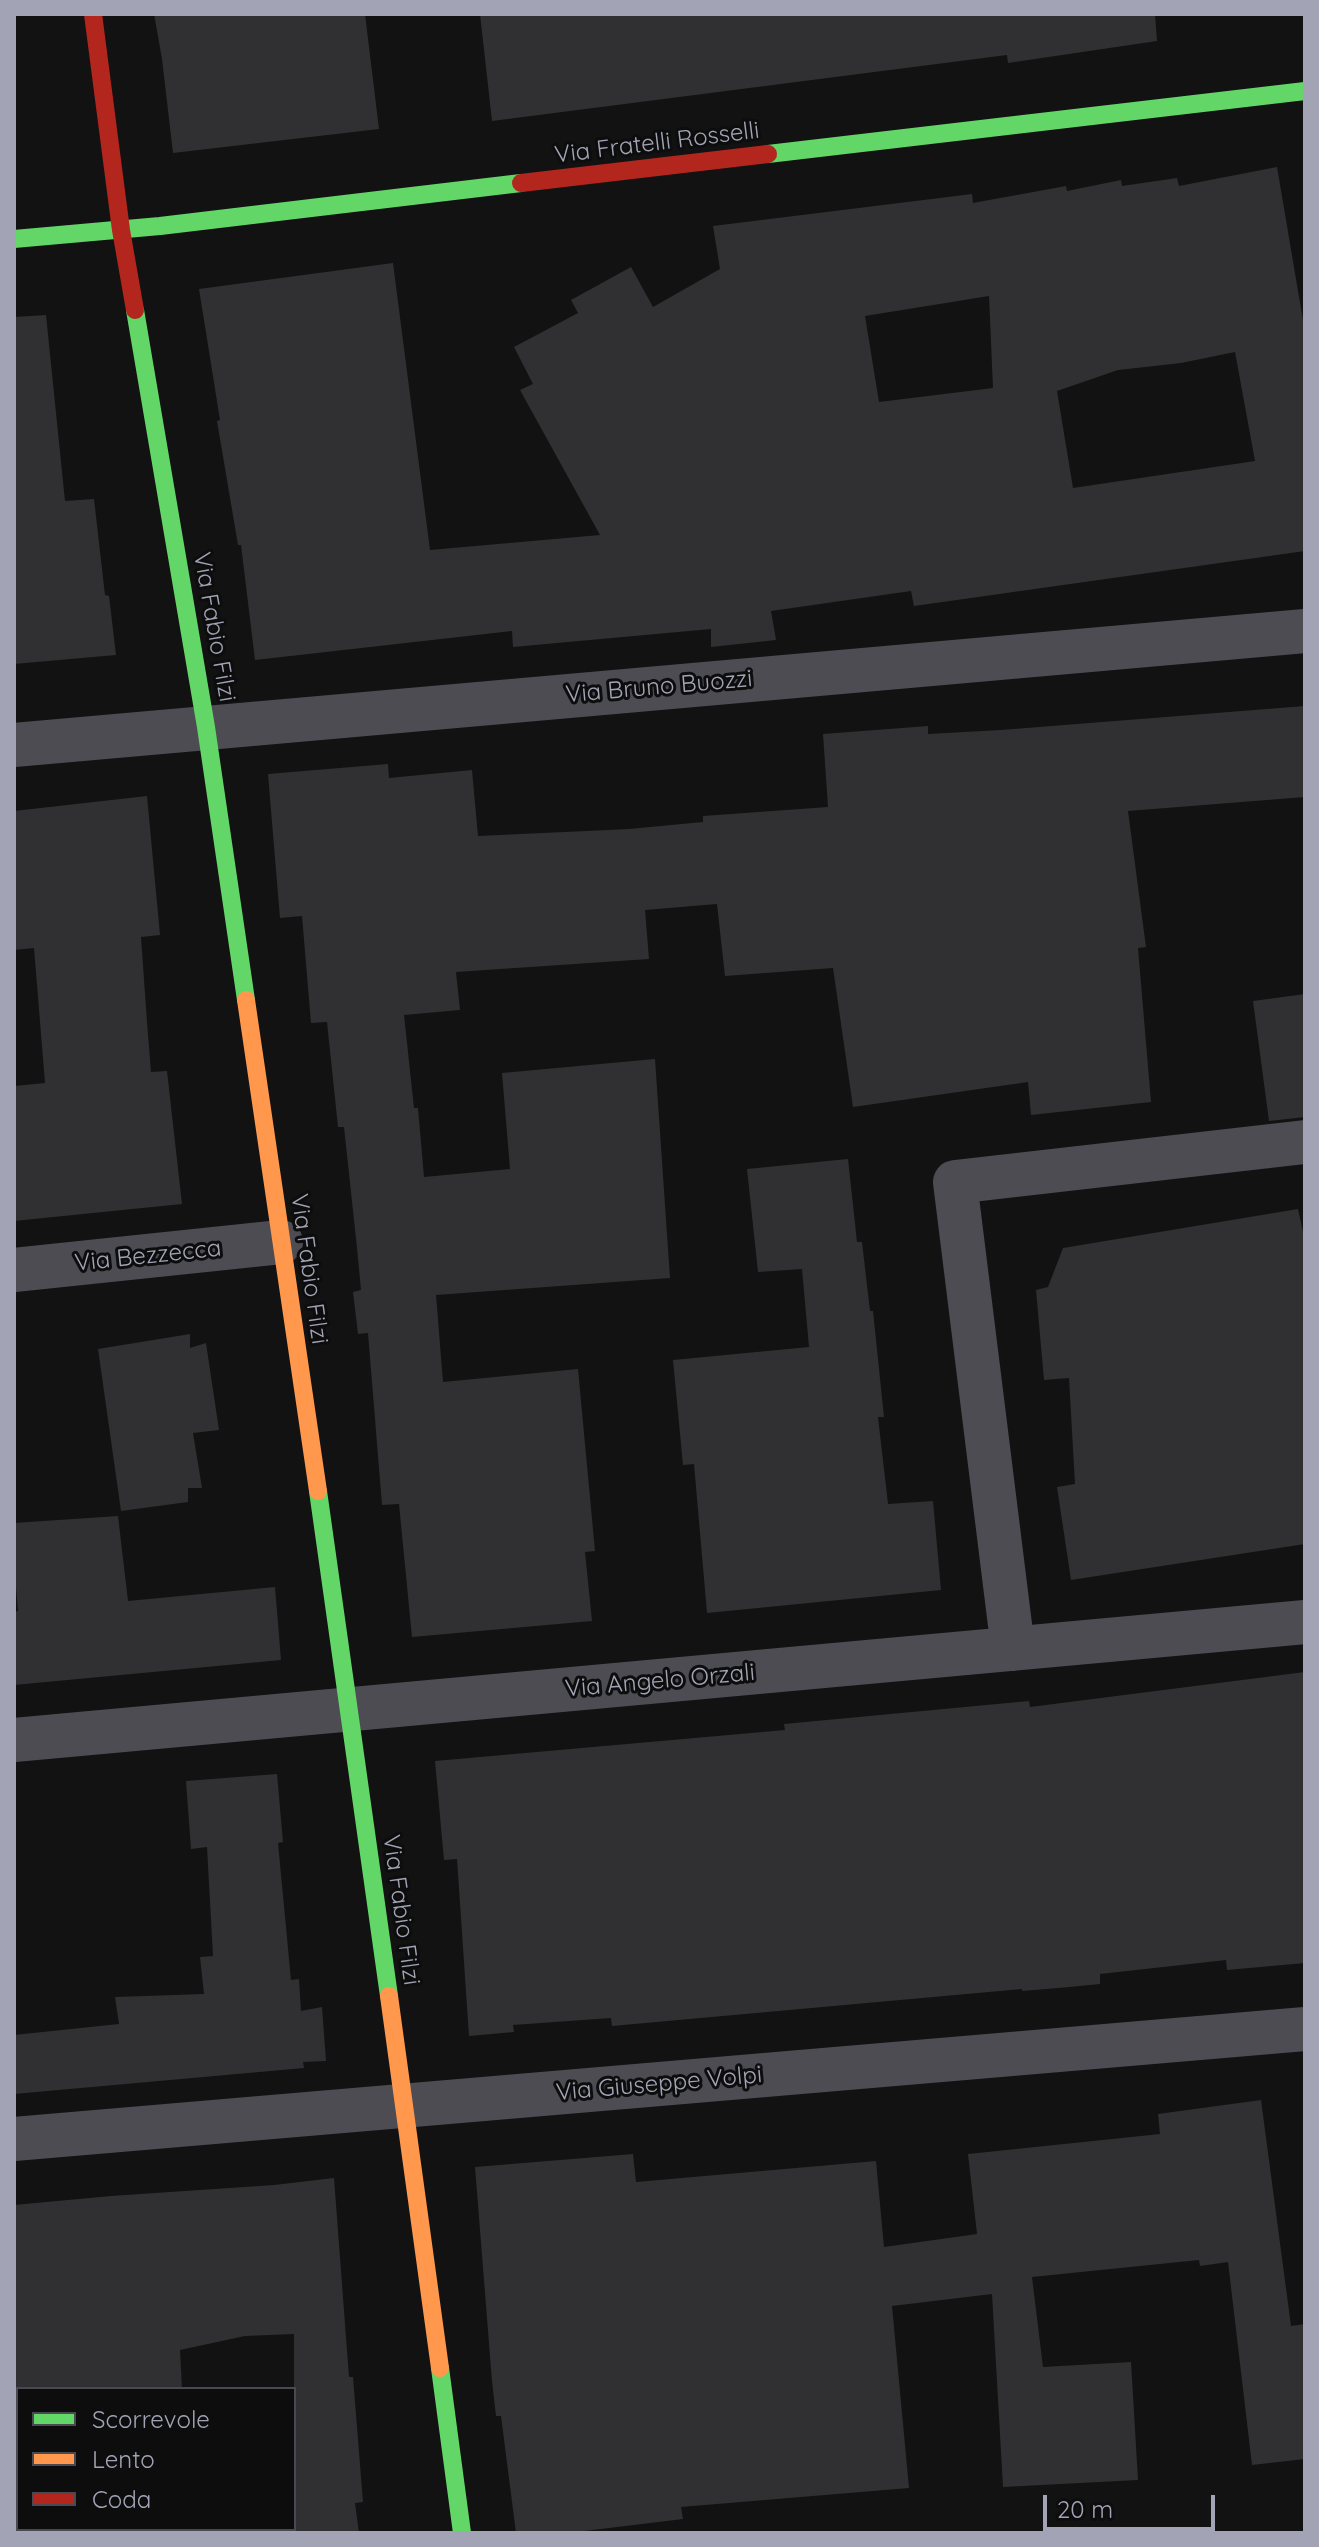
<!DOCTYPE html>
<html>
<head>
<meta charset="utf-8">
<style>
  body { margin:0 }
  #map { position:relative; width:1319px; height:2547px; overflow:hidden; background:#121213; font-family:Quicksand,sans-serif }
  canvas { display:block }
  .frame { position:absolute; inset:0; border:16px solid #a2a4b5; pointer-events:none }
  .legend { position:absolute; left:16px; top:2387px; width:280px; height:144px; box-sizing:border-box; background:#0d0d0e; border:2px solid #494951; margin:0; padding:10px 14px; list-style:none; font-size:24px; color:#a2a4b5 }
  .legend li { display:flex; align-items:center; gap:16px; height:40px }
  .legend b { width:40px; border:2px solid #494951 }
  .scale { position:absolute; left:1043px; top:2495px; width:172px; height:36px; box-sizing:border-box; border:4px solid #a2a4b5; border-top:0; padding-left:10px; font-size:24px; line-height:28px; white-space:nowrap; color:#a2a4b5; -webkit-text-stroke:6px #0d0d0e; paint-order:stroke }
</style>
</head>
<body>
<div id="map">
<canvas width="1319" height="2547"></canvas>
<div class="frame"></div>
<ul class="legend">
<li><b style="height:10px;background:#63d668"></b>Scorrevole</li>
<li><b style="height:10px;background:#ff974d"></b>Lento</li>
<li><b style="height:10px;background:#b3261e"></b>Coda</li>
</ul>
<div class="scale">20 m</div>
</div>
<script>
const ctx = document.querySelector('canvas').getContext('2d');
ctx.lineJoin = 'round';
function paint(path, color) {
  ctx.fillStyle = color;
  ctx.fill(path, 'evenodd');
}
function poly(rows) {
  const path = new Path2D();
  for (const r of rows) {
    path.moveTo(r[0], r[1]);
    for (let i = 2; i < r.length; i += 2) path.lineTo(r[i], r[i + 1]);
  }
  return path;
}
function stroke(path, color, width, dash) {
  ctx.strokeStyle = color;
  ctx.lineWidth = width;
  ctx.lineCap = dash ? 'butt' : 'round';
  ctx.setLineDash(dash || []);
  ctx.stroke(path);
}
function drawText(font, color, halo, rows, align = 'center') {
  ctx.font = font + ' Quicksand,sans-serif';
  ctx.lineWidth = 6;
  ctx.setLineDash([]);
  ctx.textBaseline = 'middle';
  ctx.strokeStyle = halo;
  ctx.fillStyle = color;
  for (const [text, x, y, turn = 0] of rows) {
    ctx.save();
    ctx.translate(x, y);
    ctx.rotate((+turn || 0) * Math.PI / 180);
    ctx.textAlign = isNaN(turn) ? turn : align;
    if (halo) ctx.strokeText(text, 0, 0);
    ctx.fillText(text, 0, 0);
    ctx.restore();
  }
}
const building = poly([
  [154,14,365,14,379,129,173,153,162,59],
  [480,14,1155,14,1157,41,1008,63,1007,55,492,121],
  [1277,167,1305,332,1305,551,914,606,911,591,771,611,776,640,711,647,711,629,513,647,512,631,255,660,241,545,238,545,217,421,220,420,199,289,393,263,430,550,600,535,520,390,533,384,514,347,578,313,571,300,631,267,653,307,720,269,713,226,972,194,973,203,1066,186,1067,191,1121,180,1122,186,1177,178,1179,186],
  [989,296,993,388,879,402,865,316],
  [1235,352,1255,461,1073,488,1057,391,1118,370,1181,363],
  [46,315,65,501,94,499,105,595,109,596,116,655,14,664,14,317],
  [1305,706,1305,797,1128,811,1146,947,1138,948,1151,1102,1031,1115,1028,1082,853,1107,833,968,725,976,717,904,645,910,649,959,456,972,460,1010,404,1015,414,1108,418,1108,424,1177,510,1169,502,1073,655,1059,670,1278,436,1295,443,1382,578,1369,595,1551,585,1552,592,1621,412,1637,399,1504,382,1505,368,1333,358,1334,353,1292,361,1290,357,1248,344,1127,338,1127,327,1022,311,1023,302,916,280,918,268,774,388,764,389,778,472,770,478,836,629,829,703,822,703,816,828,807,823,734,928,726,928,734,1001,730],
  [147,796,160,935,141,937,147,1022,151,1072,167,1071,182,1204,14,1221,14,1086,45,1083,34,948,14,950,14,811],
  [1305,994,1305,1117,1269,1121,1253,1001],
  [848,1159,857,1242,862,1242,870,1311,873,1311,884,1417,878,1417,888,1504,933,1501,941,1590,707,1613,694,1464,683,1465,673,1360,809,1347,802,1269,758,1272,747,1169],
  [1298,1209,1305,1241,1305,1544,1071,1580,1057,1487,1075,1484,1069,1378,1044,1380,1036,1290,1048,1287,1063,1248],
  [190,1334,190,1348,206,1343,219,1430,193,1433,202,1488,188,1488,188,1502,121,1511,98,1349],
  [118,1516,128,1601,275,1587,281,1660,14,1685,14,1612,18,1611,14,1563,14,1523],
  [1305,1672,1305,1963,1227,1970,1226,1960,1100,1974,1100,1984,1070,1987,1022,1991,1022,1989,612,2026,611,2018,513,2025,514,2032,469,2036,457,1859,444,1860,435,1761,785,1730,784,1724,1029,1701,1030,1707],
  [277,1774,283,1842,278,1843,291,1980,299,1979,301,2011,322,2007,326,2061,303,2062,304,2068,14,2094,14,2035,119,2024,115,1997,204,1994,200,1957,213,1956,207,1847,191,1849,186,1781],
  [1261,2100,1291,2326,1305,2324,1305,2459,1252,2465,1228,2262,1200,2266,1199,2260,1032,2277,1043,2367,1131,2362,1138,2480,1003,2487,992,2294,892,2306,909,2488,681,2507,683,2519,568,2533,516,2533,501,2416,496,2416,492,2381,475,2167,633,2154,636,2182,876,2161,884,2247,977,2234,968,2154,1160,2134,1158,2114],
  [334,2178,349,2377,353,2377,363,2502,355,2503,359,2533,294,2533,294,2334,245,2336,180,2350,182,2389,14,2389,14,2205,111,2196,274,2185]
]);
const street = poly([
  [14,745,1305,631],
  [14,1270,281,1242],
  [1013,1649,955,1182,1305,1142],
  [14,1740,1305,1622],
  [14,2139,1305,2029]
]);
const fast = poly([
  [768,154,1305,91],
  [14,239,160,226,521,183],
  [135,310,206,727,246,1000],
  [318,1491,389,1996],
  [440,2368,462,2533]
]);
const slow = poly([
  [246,1000,318,1491],
  [389,1996,440,2368]
]);
const jam = poly([
  [93,14,121,230,135,310],
  [521,183,768,154]
]);
const streetNames = [
  ["Via Fratelli Rosselli",657,143,-7],
  ["Via Fabio Filzi",214,627,80],
  ["Via Bruno Buozzi",659,687,-5],
  ["Via Bezzecca",148,1256,-6],
  ["Via Fabio Filzi",309,1269,82],
  ["Via Angelo Orzali",660,1681,-5],
  ["Via Fabio Filzi",401,1910,82],
  ["Via Giuseppe Volpi",659,2084,-5]
];
paint(building, '#303032');
stroke(street, '#4c4c52', 44);
stroke(fast, '#63d668', 18);
stroke(slow, '#ff974d', 18);
stroke(jam, '#b3261e', 18);
drawText('24px', '#a2a4b5', '#0d0d0e', streetNames);
</script>
</body>
</html>
